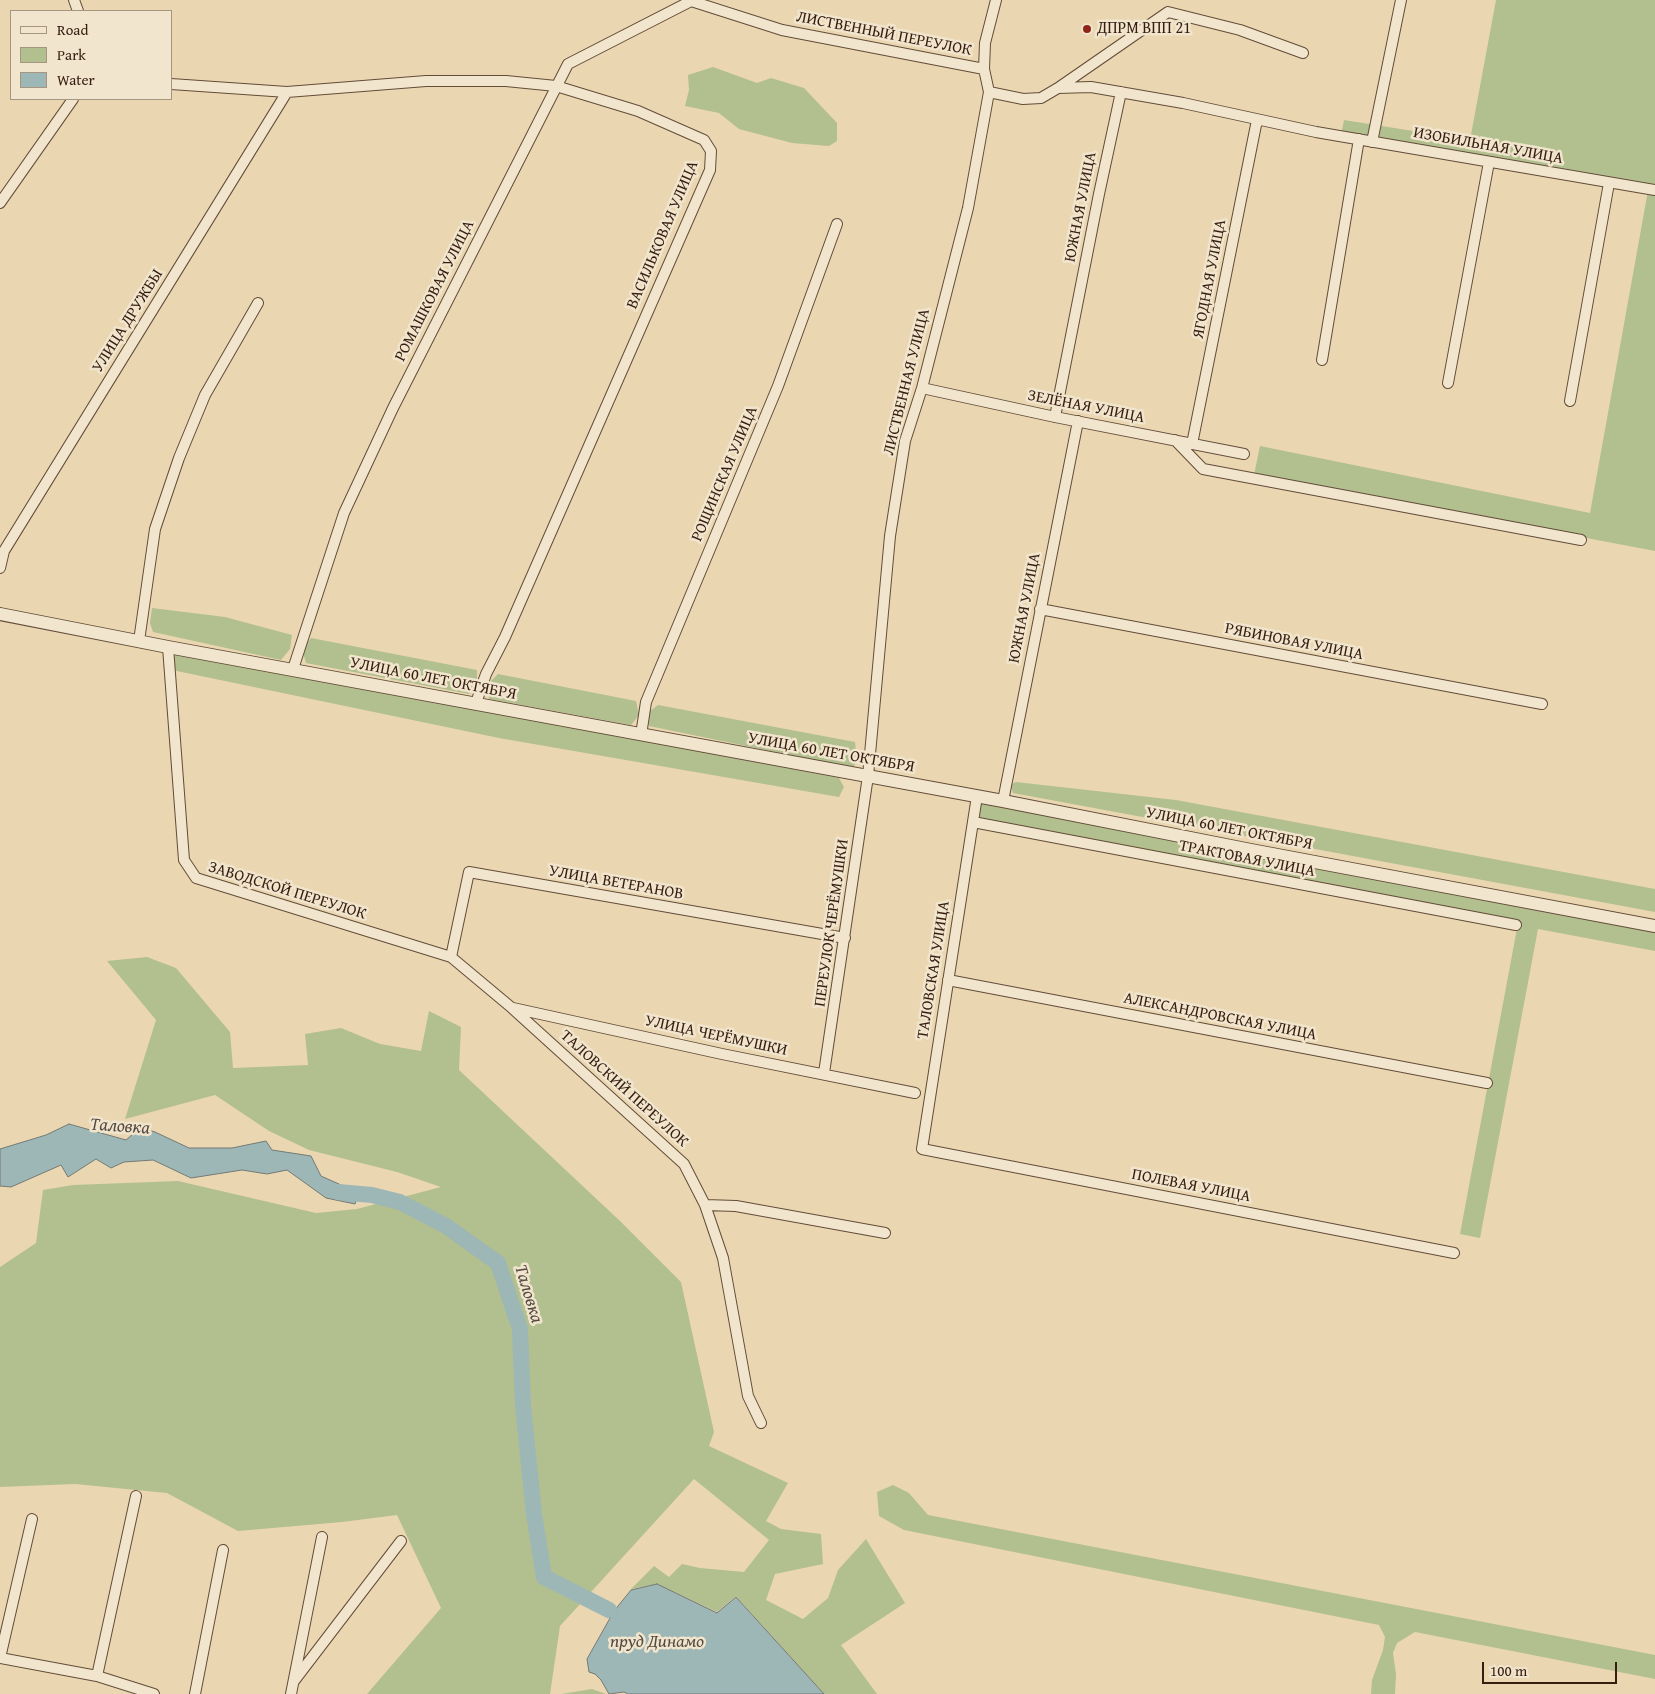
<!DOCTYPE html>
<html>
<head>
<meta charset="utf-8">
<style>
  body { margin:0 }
  #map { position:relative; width:1655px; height:1694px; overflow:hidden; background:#ead7b2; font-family:"Gentium Book Plus",serif }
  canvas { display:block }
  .legend { position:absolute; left:10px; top:10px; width:162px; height:90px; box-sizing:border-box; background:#f1e5cd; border:1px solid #a69581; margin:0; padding:6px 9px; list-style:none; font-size:15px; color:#361d10 }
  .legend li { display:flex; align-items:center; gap:10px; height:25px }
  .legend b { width:25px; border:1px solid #a69581 }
  .scale { position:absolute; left:1482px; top:1662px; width:135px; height:22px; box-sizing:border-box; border:2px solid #361d10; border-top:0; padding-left:6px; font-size:15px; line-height:18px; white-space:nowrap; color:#361d10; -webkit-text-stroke:4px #f1e5cd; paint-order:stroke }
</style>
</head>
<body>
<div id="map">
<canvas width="1655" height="1694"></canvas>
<ul class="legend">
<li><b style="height:6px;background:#f1e5cd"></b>Road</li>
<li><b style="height:14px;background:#b2bf8f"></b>Park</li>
<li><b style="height:14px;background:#9db7b7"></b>Water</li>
</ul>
<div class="scale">100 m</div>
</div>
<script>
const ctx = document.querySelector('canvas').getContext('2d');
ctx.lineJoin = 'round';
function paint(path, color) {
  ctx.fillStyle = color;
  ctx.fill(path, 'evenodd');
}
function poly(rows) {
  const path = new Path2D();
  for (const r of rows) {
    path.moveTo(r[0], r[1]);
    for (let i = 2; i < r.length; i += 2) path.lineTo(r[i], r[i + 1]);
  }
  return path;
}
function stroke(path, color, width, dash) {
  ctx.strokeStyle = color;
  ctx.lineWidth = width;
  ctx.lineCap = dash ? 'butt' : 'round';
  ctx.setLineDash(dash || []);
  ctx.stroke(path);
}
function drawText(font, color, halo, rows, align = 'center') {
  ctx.font = font + ' "Gentium Book Plus",serif';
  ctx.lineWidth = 5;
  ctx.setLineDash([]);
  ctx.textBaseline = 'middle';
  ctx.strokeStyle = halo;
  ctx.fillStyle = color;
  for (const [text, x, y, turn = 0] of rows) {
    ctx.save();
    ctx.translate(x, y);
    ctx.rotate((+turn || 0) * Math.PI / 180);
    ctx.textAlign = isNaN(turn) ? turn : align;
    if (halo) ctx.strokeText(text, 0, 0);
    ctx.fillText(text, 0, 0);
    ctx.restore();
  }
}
const green = poly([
  [1496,0,1655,0,1655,551,1254,475,1260,446,1590,513,1649,185,1341,135,1344,120,1470,140],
  [713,67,757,83,771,78,804,88,837,123,837,141,829,146,792,143,739,129,719,113,685,106,689,90,688,75],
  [152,608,225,617,292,635,290,649,281,660,153,632,150,623],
  [311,638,477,670,477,684,469,694,306,663,302,649],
  [186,653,839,778,844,787,839,797,499,738,172,670,171,655],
  [498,674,636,701,639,715,631,725,489,699,487,685],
  [658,705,855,742,857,760,853,768,649,726,649,712],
  [1016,782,1176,800,1655,889,1655,912,1013,793,1010,785],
  [981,803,1655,931,1655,951,1538,929,1480,1238,1460,1234,1518,923,976,818,973,807],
  [147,957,176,968,230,1032,233,1068,308,1065,305,1034,341,1028,380,1044,421,1051,429,1011,461,1027,459,1070,620,1221,681,1282,714,1432,709,1446,788,1483,766,1521,781,1529,821,1534,823,1564,775,1574,766,1600,803,1619,828,1598,838,1570,866,1539,905,1603,841,1645,877,1694,824,1694,736,1596,717,1612,657,1584,631,1589,654,1566,669,1577,682,1564,700,1568,744,1572,769,1540,694,1479,560,1626,550,1694,367,1694,441,1608,397,1515,342,1522,238,1531,167,1493,75,1484,0,1487,0,1267,36,1243,43,1190,73,1185,178,1181,316,1213,357,1209,441,1187,397,1172,309,1150,269,1131,215,1095,125,1119,156,1020,107,961],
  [893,1485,909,1493,928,1515,1655,1655,1655,1679,1415,1632,1397,1643,1393,1653,1396,1674,1395,1694,1371,1694,1372,1680,1383,1650,1385,1637,1379,1625,904,1530,879,1516,877,1492],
  [592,1689,606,1694,561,1694]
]);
const water = poly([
  [69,1124,126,1140,140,1128,155,1132,189,1148,232,1148,266,1141,272,1150,311,1156,321,1176,359,1193,355,1204,326,1198,287,1170,267,1174,242,1170,191,1178,153,1160,124,1162,111,1168,96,1159,68,1177,61,1165,11,1187,0,1186,0,1149,46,1135,69,1124],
  [657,1584,717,1613,736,1597,824,1694,628,1694,624,1692,609,1694,601,1680,595,1674,589,1672,587,1659,614,1611,631,1590,657,1584]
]);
const stream = poly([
  [609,1610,615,1612]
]);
const river = poly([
  [338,1192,372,1195,400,1202,446,1226,498,1263,520,1329,523,1406,534,1514,544,1577,609,1610]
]);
const minor = poly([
  [74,0,78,11],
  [688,0,782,30,984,69],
  [171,84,287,92,426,81,506,81,556,86,638,111,704,140,711,151,710,170,505,637,486,674,476,703],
  [1058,88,1168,12,1240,30,1303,53],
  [989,92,1023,99,1041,98,1058,88,1091,87,1183,103,1316,132,1655,190],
  [1372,142,1401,0],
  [0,203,73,99],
  [1322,360,1359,139],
  [1448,383,1489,162],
  [922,388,1055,417,1244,454],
  [1570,401,1609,183],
  [1055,417,1099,194,1121,92],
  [1175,440,1203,469,1581,540],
  [1192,444,1257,120],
  [0,568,4,551,287,92],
  [1040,609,1542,704],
  [139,641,155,529,179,458,205,395,258,303],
  [168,647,184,860,196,878,451,957,512,1008,684,1164,705,1205,723,1258,748,1396,761,1423],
  [293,669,344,513,393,408,568,64,693,0],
  [641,735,646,702,778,386,837,224],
  [977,796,922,1149,1454,1253],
  [1003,801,1078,421],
  [973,822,1516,925],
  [451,957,469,872,845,938],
  [948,980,1487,1083],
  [513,1008,722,1054,915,1093],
  [824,1073,868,776,890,536,905,441,922,388,968,208,989,92,984,69,985,43,996,0],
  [705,1205,736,1206,885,1233],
  [0,1658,97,1676,154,1694],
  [0,1658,32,1519],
  [97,1676,136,1496],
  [294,1681,401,1541],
  [195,1694,223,1550],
  [291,1694,322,1537]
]);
const tertiary = poly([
  [0,614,168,647,1003,801,1251,850,1655,926]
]);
const markers = [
  [1087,29,5,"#8f2418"]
];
const poiNames = [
  ["ДПРМ ВПП 21",1097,29]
];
const streetNames = [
  ["ЛИСТВЕННЫЙ ПЕРЕУЛОК",884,34,11],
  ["ИЗОБИЛЬНАЯ УЛИЦА",1488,146,10],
  ["ЮЖНАЯ УЛИЦА",1081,207,-79],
  ["ВАСИЛЬКОВАЯ УЛИЦА",663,235,-67],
  ["ЯГОДНАЯ УЛИЦА",1210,279,-79],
  ["РОМАШКОВАЯ УЛИЦА",435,291,-63],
  ["УЛИЦА ДРУЖБЫ",128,321,-58],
  ["ЛИСТВЕННАЯ УЛИЦА",907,382,-76],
  ["ЗЕЛЁНАЯ УЛИЦА",1086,407,11],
  ["РОЩИНСКАЯ УЛИЦА",725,474,-67],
  ["ЮЖНАЯ УЛИЦА",1025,608,-79],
  ["РЯБИНОВАЯ УЛИЦА",1294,642,11],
  ["УЛИЦА 60 ЛЕТ ОКТЯБРЯ",433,679,11],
  ["УЛИЦА 60 ЛЕТ ОКТЯБРЯ",831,753,10],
  ["УЛИЦА 60 ЛЕТ ОКТЯБРЯ",1229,829,11],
  ["ТРАКТОВАЯ УЛИЦА",1247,859,11],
  ["УЛИЦА ВЕТЕРАНОВ",616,883,10],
  ["ЗАВОДСКОЙ ПЕРЕУЛОК",287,891,17],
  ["ПЕРЕУЛОК ЧЕРЁМУШКИ",832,923,-82],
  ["ТАЛОВСКАЯ УЛИЦА",934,970,-81],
  ["АЛЕКСАНДРОВСКАЯ УЛИЦА",1220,1017,11],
  ["УЛИЦА ЧЕРЁМУШКИ",716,1036,12],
  ["ТАЛОВСКИЙ ПЕРЕУЛОК",624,1089,42],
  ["ПОЛЕВАЯ УЛИЦА",1191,1186,11]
];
const waterNames = [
  ["Таловка",120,1127,4],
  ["Таловка",528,1294,73],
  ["пруд Динамо",657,1642]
];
paint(green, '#b2bf8f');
paint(water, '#9db7b7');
stroke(water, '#747974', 1);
stroke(stream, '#747974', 2.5);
stroke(river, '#9db7b7', 16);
stroke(minor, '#634c38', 12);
stroke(tertiary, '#634c38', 14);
stroke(minor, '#f1e5cd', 10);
stroke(tertiary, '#f1e5cd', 12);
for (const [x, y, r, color] of markers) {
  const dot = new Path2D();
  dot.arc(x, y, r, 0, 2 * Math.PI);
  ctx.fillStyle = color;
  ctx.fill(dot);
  stroke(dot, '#f1e5cd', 2);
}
drawText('16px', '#361d10', '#f1e5cd', poiNames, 'left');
drawText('16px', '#361d10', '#f1e5cd', streetNames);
drawText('italic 18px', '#554b42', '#f1e5cd', waterNames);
</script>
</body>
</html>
